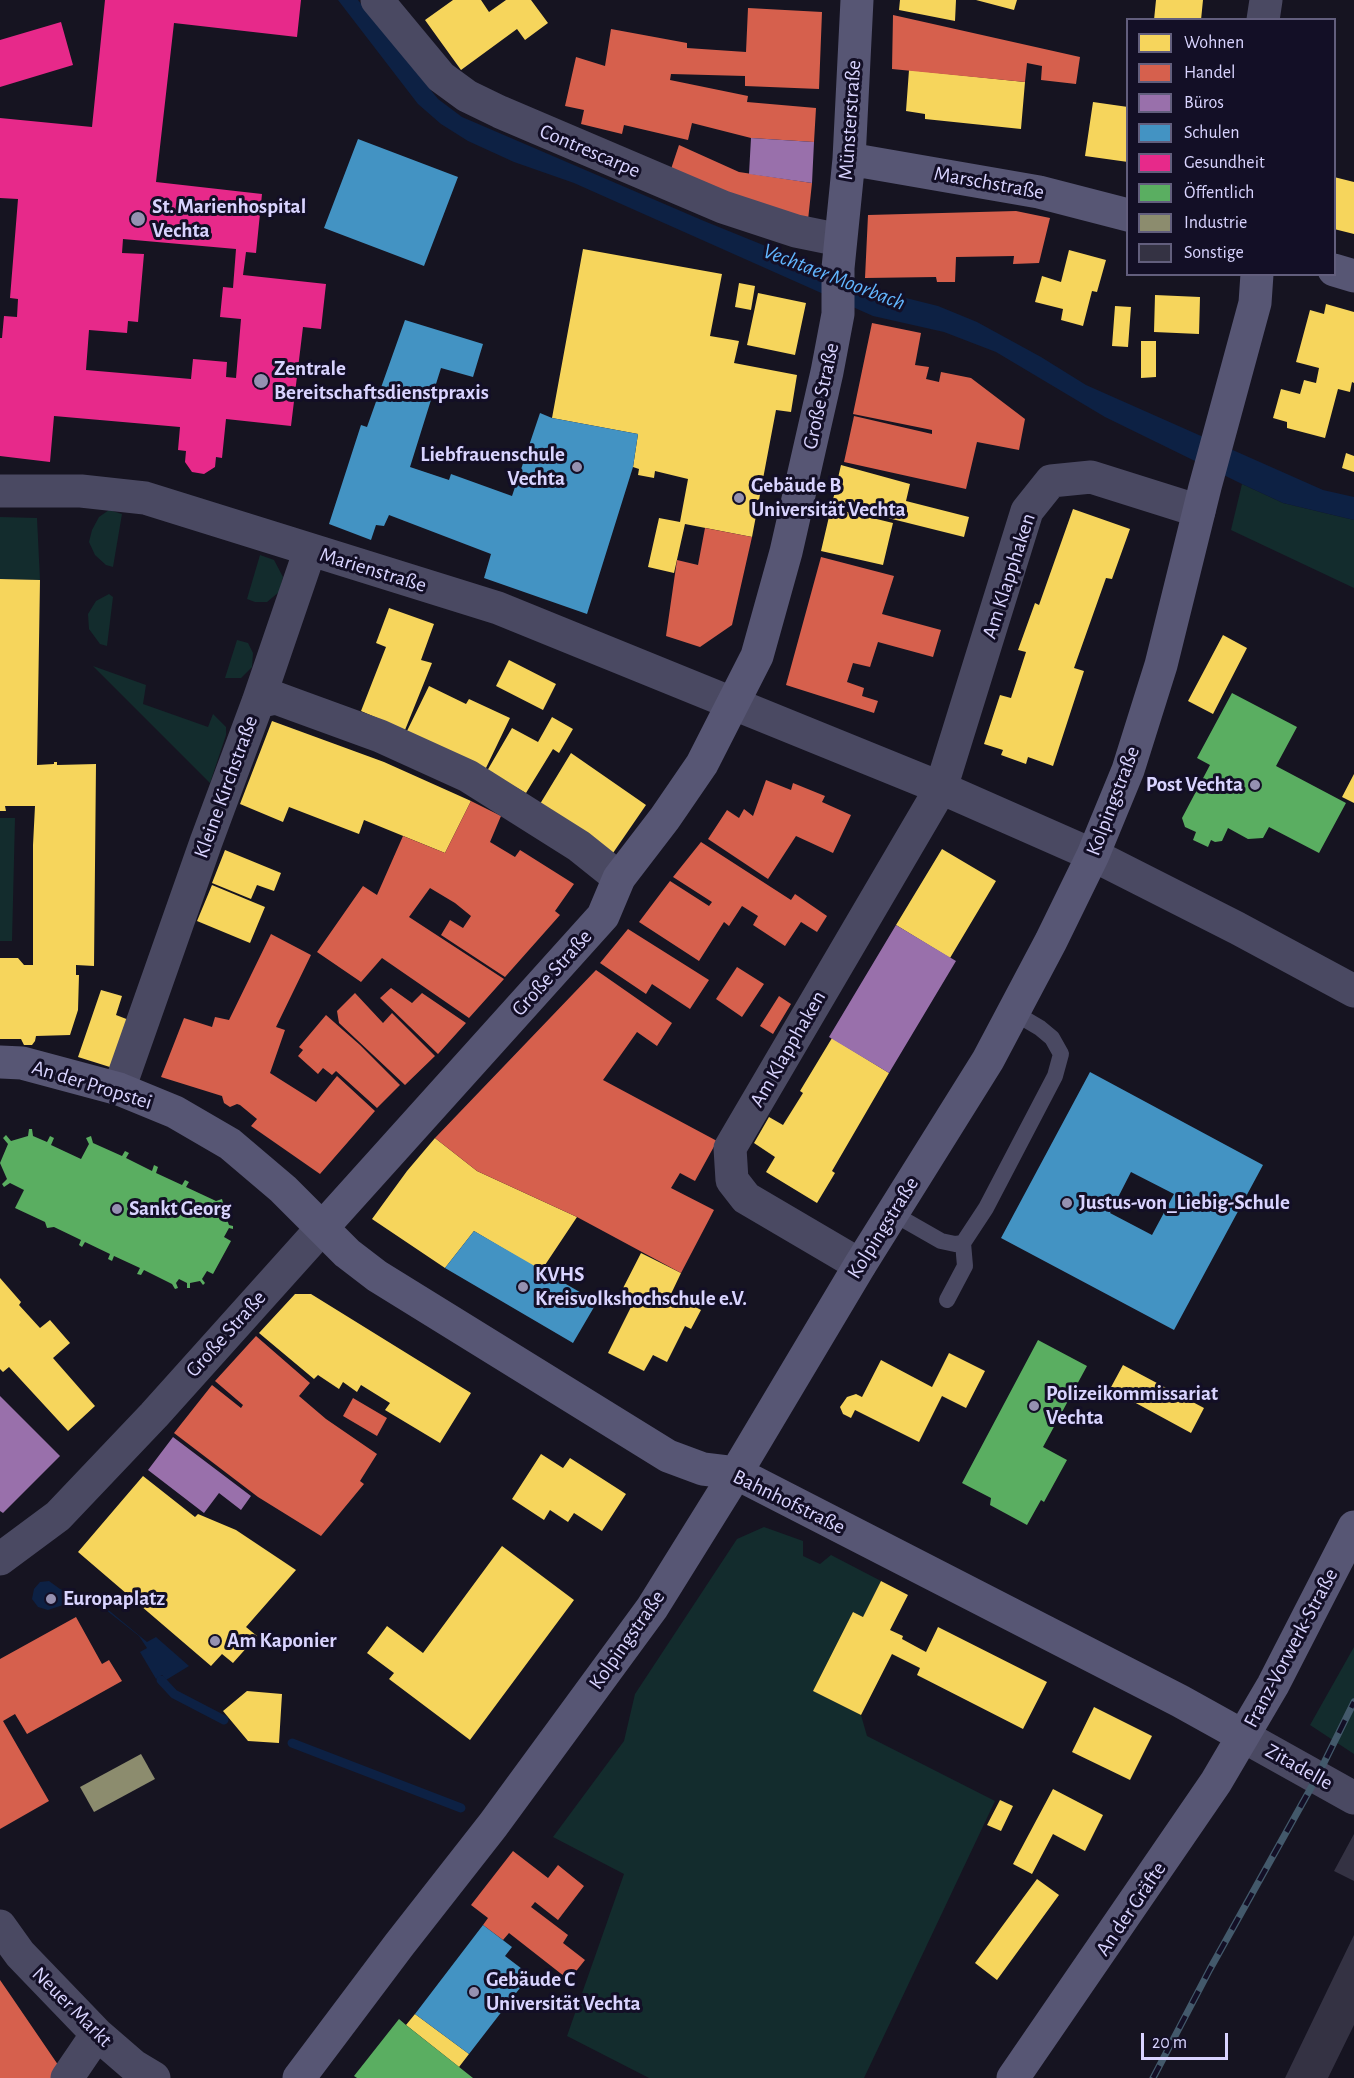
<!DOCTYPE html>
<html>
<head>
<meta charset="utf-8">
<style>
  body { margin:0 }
  #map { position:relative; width:1354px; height:2078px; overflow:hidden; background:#161421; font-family:"Alegreya Sans",sans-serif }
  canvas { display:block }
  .legend { position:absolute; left:1126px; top:18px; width:210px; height:258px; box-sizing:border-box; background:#130f26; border:2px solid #625e7d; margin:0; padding:8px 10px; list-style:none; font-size:18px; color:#d9d4ff }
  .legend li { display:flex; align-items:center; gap:12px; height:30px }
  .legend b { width:30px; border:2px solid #625e7d }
  .scale { position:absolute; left:1141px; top:2033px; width:87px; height:27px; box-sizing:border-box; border:3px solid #d9d4ff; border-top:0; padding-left:8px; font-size:18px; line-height:21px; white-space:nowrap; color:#d9d4ff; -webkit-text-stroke:4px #130f26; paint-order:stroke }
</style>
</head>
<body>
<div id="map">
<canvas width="1354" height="2078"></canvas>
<ul class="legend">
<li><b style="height:16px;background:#f6d55c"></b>Wohnen</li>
<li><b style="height:16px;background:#d6604d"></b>Handel</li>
<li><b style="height:16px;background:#9970ab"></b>Büros</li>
<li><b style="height:16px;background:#4393c3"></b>Schulen</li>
<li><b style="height:16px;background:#e7298a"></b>Gesundheit</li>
<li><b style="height:16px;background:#5aae61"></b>Öffentlich</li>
<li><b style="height:16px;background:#8c8c6e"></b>Industrie</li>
<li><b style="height:16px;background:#343243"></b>Sonstige</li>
</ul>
<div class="scale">20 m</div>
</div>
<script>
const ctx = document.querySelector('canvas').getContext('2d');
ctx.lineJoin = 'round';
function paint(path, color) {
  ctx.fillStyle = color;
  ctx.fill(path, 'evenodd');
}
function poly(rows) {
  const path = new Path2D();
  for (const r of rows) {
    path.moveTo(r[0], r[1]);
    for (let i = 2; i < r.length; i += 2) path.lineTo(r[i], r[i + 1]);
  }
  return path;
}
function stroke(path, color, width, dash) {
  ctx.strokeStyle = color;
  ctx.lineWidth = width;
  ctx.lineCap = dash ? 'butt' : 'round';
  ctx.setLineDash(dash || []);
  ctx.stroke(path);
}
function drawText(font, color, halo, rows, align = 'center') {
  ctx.font = font + ' "Alegreya Sans",sans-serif';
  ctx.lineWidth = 6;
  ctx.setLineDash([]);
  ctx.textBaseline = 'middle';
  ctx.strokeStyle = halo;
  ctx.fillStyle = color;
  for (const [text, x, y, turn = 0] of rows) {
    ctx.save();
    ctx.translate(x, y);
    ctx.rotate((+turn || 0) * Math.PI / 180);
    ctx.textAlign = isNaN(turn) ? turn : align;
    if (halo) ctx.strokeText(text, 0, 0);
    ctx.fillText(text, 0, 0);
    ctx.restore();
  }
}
const green = poly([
  [1242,484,1283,503,1354,520,1354,588,1231,530],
  [109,510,122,514,113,567,106,565,95,555,89,542,92,530,99,517],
  [0,517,37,518,40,580,0,579],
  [260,555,274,560,283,577,279,592,267,602,255,602,247,599],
  [109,594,113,597,107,646,100,644,89,629,88,614,96,601],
  [237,640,248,643,253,653,252,667,241,678,225,678],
  [93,666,146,685,143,704,208,727,213,714,226,727,226,735,210,783],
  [0,818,15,818,12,941,0,941],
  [764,1527,803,1541,803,1556,820,1564,831,1555,881,1581,863,1617,853,1612,813,1691,861,1715,867,1736,995,1801,864,2078,649,2078,567,2036,624,1874,553,1837,624,1741,635,1694,737,1539],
  [1354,1647,1354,1754,1310,1725]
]);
const water = poly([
  [338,0,358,0,438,99,462,117,704,221,874,290,938,306,977,322,1041,357,1086,385,1323,490,1354,497,1354,520,1283,503,1242,484,1105,417,996,352,944,332,873,316,574,183,514,162,468,141,441,124,418,104],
  [49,1581,60,1589,106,1608,147,1642,156,1637,189,1666,166,1680,162,1675,156,1679,140,1652,147,1648,139,1636,106,1610,83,1604,66,1604,48,1610,38,1607,32,1599,34,1589,40,1582]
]);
const homes = poly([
  [453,0,481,0,489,12,506,0,531,0,548,23,525,40,517,29,461,70,425,20],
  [900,0,956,0,955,21,899,10],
  [976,0,1017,0,1014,10],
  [1156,0,1203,0,1201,20,1154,20],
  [909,70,1025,82,1021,129,925,119,925,114,906,111],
  [1093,102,1128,107,1128,162,1085,156],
  [1334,177,1354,182,1354,234,1334,229],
  [583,249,722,274,710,336,739,341,734,363,797,375,791,412,776,410,752,537,685,524,674,573,648,567,659,518,680,522,688,479,655,471,654,478,638,475,639,469,633,467,638,434,552,418],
  [1069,250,1106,260,1097,292,1092,291,1083,326,1061,320,1063,309,1035,302,1042,276,1061,282],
  [739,283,755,286,751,310,735,307],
  [758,293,806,303,795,355,747,345],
  [1155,295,1200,297,1199,334,1154,332],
  [1326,304,1354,312,1354,383,1352,382,1350,392,1338,389,1325,438,1287,428,1287,422,1273,418,1281,389,1300,394,1304,380,1316,383,1319,368,1296,362,1310,310,1324,314],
  [1115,306,1131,307,1128,347,1112,346],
  [1141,341,1156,341,1156,377,1141,378],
  [1346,453,1354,456,1354,472,1342,468],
  [841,465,910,484,906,501,969,517,964,537,832,504],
  [831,508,893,523,883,565,821,551],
  [1073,509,1130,529,1112,579,1106,578,1074,668,1084,671,1053,766,1028,757,1026,764,1001,755,1003,750,984,744,1000,695,1011,698,1026,652,1018,650,1035,603,1039,605],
  [0,579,40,580,37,765,54,764,54,762,57,762,57,765,96,764,94,966,76,965,76,975,79,975,78,1010,70,1035,36,1036,35,1041,32,1045,24,1045,21,1039,0,1039,0,958,18,958,24,965,33,965,33,845,35,806,5,806,6,811,0,811],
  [389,608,434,624,421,660,432,663,405,730,361,711,386,647,376,643],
  [1223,635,1247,648,1213,714,1188,701],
  [509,660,556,684,543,710,496,686],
  [429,686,466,704,469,699,510,718,485,770,406,733],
  [552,717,573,729,559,753,553,749,526,793,487,771,512,728,538,742],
  [272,721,384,762,471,801,445,853,364,820,359,834,289,807,283,822,240,804],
  [571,753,646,805,613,853,540,804],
  [1354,774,1354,803,1342,797],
  [942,849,996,881,950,958,896,925],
  [225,850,281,873,274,891,257,885,251,899,212,883],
  [212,885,265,907,250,943,197,921],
  [101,990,122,996,116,1015,129,1020,113,1068,78,1057],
  [832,1038,889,1073,832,1171,835,1173,817,1203,766,1172,775,1157,754,1143,769,1117,783,1125,803,1093,800,1091],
  [435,1138,477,1171,577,1217,541,1271,474,1231,445,1268,372,1219,407,1171],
  [641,1253,681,1273,671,1294,701,1310,691,1329,685,1326,667,1362,653,1355,644,1371,608,1353,634,1301,620,1294],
  [0,1278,21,1302,19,1305,40,1328,50,1320,70,1343,53,1358,95,1406,68,1431,9,1367,3,1372,0,1369],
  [295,1294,311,1294,471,1393,440,1443,385,1410,390,1403,361,1385,357,1392,343,1382,339,1389,318,1375,314,1379,259,1333],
  [949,1353,985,1371,966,1408,942,1396,919,1442,855,1410,851,1418,843,1414,840,1407,847,1397,856,1394,862,1397,881,1360,932,1387],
  [1123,1365,1204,1408,1191,1433,1110,1389],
  [541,1454,563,1468,570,1458,626,1494,602,1531,574,1513,568,1522,550,1510,544,1520,512,1499],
  [143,1476,195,1517,198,1514,236,1530,296,1570,246,1627,257,1636,233,1663,222,1654,211,1666,78,1552],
  [502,1546,574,1600,470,1740,389,1679,394,1673,367,1653,387,1626,423,1653],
  [881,1581,908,1595,890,1630,903,1636,902,1639,926,1652,938,1627,1047,1682,1023,1729,917,1675,920,1668,892,1654,861,1715,813,1691,853,1612,863,1617],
  [247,1691,282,1694,279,1743,248,1741,223,1711],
  [1094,1707,1152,1736,1130,1780,1072,1752],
  [1053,1789,1103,1815,1085,1851,1053,1834,1032,1874,1013,1864],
  [1000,1800,1013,1806,1001,1831,987,1825],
  [1037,1879,1059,1895,997,1980,975,1963],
  [415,2014,469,2054,459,2067,406,2025]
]);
const shops = poly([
  [748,8,822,12,819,89,745,86,745,76,671,74,670,80,748,96,747,102,816,108,814,142,751,138,692,123,688,140,624,125,622,134,581,124,584,110,565,106,576,57,605,66,611,29,687,43,687,48,746,52],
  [893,15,1080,57,1076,84,1041,80,1042,66,1027,63,1025,82,892,69],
  [679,145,739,172,812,183,808,220,670,172],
  [1016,211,1050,218,1039,263,1013,264,1014,256,956,257,955,282,937,282,936,277,865,278,868,215],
  [872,323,921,333,915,365,929,367,926,379,939,382,941,372,971,378,1025,419,1019,450,977,442,966,489,844,462,854,416,932,434,932,430,853,414],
  [705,528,752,537,732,625,700,647,666,636,677,560,698,565],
  [821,557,894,576,882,614,941,630,933,657,878,642,870,667,853,663,847,682,864,688,862,696,878,701,874,713,786,685],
  [766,780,791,790,793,783,825,796,822,802,851,815,833,853,796,836,768,879,708,839,727,810,739,818,744,809,753,816],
  [471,801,501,816,490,842,515,857,520,850,574,884,555,911,560,915,505,977,441,935,450,920,463,928,471,916,455,903,430,888,409,917,504,979,469,1018,382,958,361,982,317,952,363,886,377,895,403,836,445,853],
  [701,842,791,900,795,894,827,916,817,932,801,922,785,946,753,925,758,916,742,906,729,926,724,922,699,961,639,922,670,881,709,906,712,902,673,877],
  [628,929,709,980,690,1009,652,984,646,994,600,963],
  [271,934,311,955,276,1027,285,1030,270,1073,316,1102,337,1076,375,1111,320,1174,251,1126,257,1119,240,1105,237,1104,230,1107,224,1103,222,1096,161,1077,184,1018,212,1027,215,1017,229,1020],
  [737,967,764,984,742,1017,716,999],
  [596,970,672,1023,657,1046,637,1032,603,1080,717,1141,695,1181,680,1173,671,1188,714,1210,681,1273,577,1217,477,1171,435,1138],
  [391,988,412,1003,422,993,466,1023,438,1054,380,998],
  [355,993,383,1023,392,1013,435,1056,405,1085,339,1023,337,1011],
  [779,996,791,1004,773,1034,760,1026],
  [326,1015,360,1045,400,1085,377,1108,336,1071,332,1075,323,1068,318,1074,298,1056,303,1050,299,1047],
  [256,1336,310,1383,299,1396,326,1419,377,1454,360,1481,364,1484,321,1536,258,1497,174,1433,212,1385,241,1408,243,1405,215,1381],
  [353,1398,387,1418,377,1436,343,1416],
  [76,1617,102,1664,109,1660,122,1681,27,1734,15,1714,3,1721,49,1801,0,1829,0,1659],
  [513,1851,548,1878,558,1865,584,1886,558,1920,535,1902,531,1907,568,1935,563,1943,585,1960,569,1980,509,1933,503,1940,483,1925,488,1918,471,1905],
  [0,1980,9,1993,67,2078,0,2078]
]);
const offices = poly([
  [751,138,814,142,812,183,749,174],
  [896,925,956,961,889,1073,829,1037],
  [0,1396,60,1456,3,1513,0,1511],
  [173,1437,251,1496,241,1510,219,1493,204,1513,148,1470]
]);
const schools = poly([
  [358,139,458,177,424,266,324,228],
  [405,320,483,344,473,377,441,368,410,467,449,480,451,474,512,496,540,413,552,418,638,434,633,467,587,614,484,578,491,554,389,515,384,526,376,525,371,540,329,524,361,425,367,427],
  [1090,1072,1263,1165,1174,1330,1001,1238],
  [1131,1172,1174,1194,1152,1235,1110,1213],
  [474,1231,597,1302,573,1343,445,1268],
  [483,1925,512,1947,505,1956,530,1975,469,2054,415,2014]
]);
const health = poly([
  [105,0,301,0,297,37,174,23,156,182,262,194,256,253,246,252,243,275,326,284,321,329,303,327,291,426,226,419,222,458,216,457,215,467,204,474,192,472,185,462,186,451,178,450,180,427,54,416,50,462,0,456,0,338,2,338,4,316,17,317,18,299,10,298,18,199,0,198,0,118,92,127],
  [123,239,236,249,233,288,223,287,220,317,241,319,236,378,226,377,227,362,193,359,191,379,86,370,89,330,127,333,128,321,138,322,144,254,122,253],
  [61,22,73,65,0,87,0,40]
]);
const public = poly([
  [1232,693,1297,727,1276,766,1346,803,1319,853,1269,827,1263,838,1248,839,1228,828,1222,841,1215,842,1211,840,1208,847,1193,840,1196,832,1185,827,1182,818,1210,765,1197,758],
  [29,1129,32,1129,33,1136,47,1142,50,1136,54,1138,51,1145,81,1159,89,1144,86,1138,91,1136,93,1143,122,1156,125,1151,129,1153,126,1158,152,1171,154,1165,158,1167,156,1173,182,1185,185,1180,189,1182,186,1187,216,1201,222,1199,223,1203,215,1210,224,1214,228,1212,230,1214,226,1217,229,1225,233,1226,233,1229,229,1228,224,1237,231,1241,213,1274,207,1271,202,1279,205,1283,203,1285,200,1281,190,1283,190,1288,187,1288,187,1283,179,1279,176,1283,178,1288,175,1289,172,1284,144,1270,141,1275,137,1274,140,1268,114,1256,112,1261,108,1259,110,1254,85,1242,82,1247,79,1245,81,1240,54,1227,47,1228,45,1222,15,1208,24,1190,10,1183,4,1187,2,1184,7,1179,0,1163,8,1144,3,1138,6,1135,11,1141,28,1136],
  [1038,1340,1087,1366,1043,1447,1067,1460,1044,1502,1041,1500,1027,1525,990,1505,991,1498,962,1483],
  [399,2019,406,2025,473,2078,357,2078,354,2076]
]);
const industry = poly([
  [141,1754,155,1779,94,1812,80,1787]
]);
const stream = poly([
  [161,1680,174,1694,224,1720],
  [292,1743,461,1808]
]);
const building = poly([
  [1354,1834,1354,1881,1334,1871],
  [1354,1935,1354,2025,1328,2078,1285,2078]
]);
const lane = poly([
  [892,1213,941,1241,955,1244,963,1243,986,1208,1055,1076,1061,1054,1052,1038,1040,1028,1013,1012],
  [947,1300,965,1266,963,1243]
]);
const street = poly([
  [377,0,441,77,467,96,500,112,723,207,796,231,840,240],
  [1263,20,1266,0],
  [0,491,81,491,145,498,498,608,941,788,1093,855,1237,928,1354,991],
  [258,702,276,698,295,705,380,736,468,776,579,846,619,878],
  [119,1089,206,842,258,702,310,550],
  [860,1265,746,1198,732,1180,730,1148,941,788,1027,511,1051,481,1091,477,1199,511],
  [0,1559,58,1516,154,1415,322,1228],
  [1243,1736,1354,1798],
  [0,1926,20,1954,97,2034,134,2066,154,2078],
  [67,2078,97,2034]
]);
const secondary = poly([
  [849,159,1039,192,1128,215],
  [1334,270,1354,276],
  [0,1062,22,1063,119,1089,175,1112,230,1144,283,1189,347,1253,377,1276,668,1456,703,1469,736,1473,1180,1701,1243,1736],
  [322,1228,603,916,619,878,665,818,702,764,757,656,786,552,827,372,838,314,838,268,849,159,857,0],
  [299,2078,399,1945,493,1825,652,1608,736,1473,860,1265,988,1060,1051,941,1093,855,1128,770,1161,665,1205,487,1255,303,1257,274],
  [1013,2078,1216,1782,1273,1685,1354,1527]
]);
const rail = poly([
  [1153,2078,1210,1969,1317,1777,1354,1702]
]);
const markers = [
  [138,219,8,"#9591b1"],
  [261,381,8,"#9591b1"],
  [577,467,6,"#9591b1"],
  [739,498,6,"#9591b1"],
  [1255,785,6,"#9591b1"],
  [1067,1203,6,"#9591b1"],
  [117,1209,6,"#9591b1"],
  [523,1287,6,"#9591b1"],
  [1034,1406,6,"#9591b1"],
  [51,1599,6,"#9591b1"],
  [215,1641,6,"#9591b1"],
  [474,1992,6,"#9591b1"]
];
const streetNames = [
  ["Münsterstraße",850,120,-86],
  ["Contrescarpe",590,151,23],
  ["Marschstraße",989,183,10],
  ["Große Straße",821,396,-78],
  ["Marienstraße",373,570,17],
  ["Am Klapphaken",1009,576,-72],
  ["Kleine Kirchstraße",226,787,-70],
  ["Kolpingstraße",1113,801,-69],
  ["Große Straße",552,973,-48],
  ["Am Klapphaken",788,1049,-60],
  ["An der Propstei",92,1085,17],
  ["Kolpingstraße",883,1228,-58],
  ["Große Straße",226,1334,-48],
  ["Bahnhofstraße",789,1502,26],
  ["Kolpingstraße",627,1640,-55],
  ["Franz-Vorwerk-Straße",1291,1648,-62],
  ["Zitadelle",1299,1767,29],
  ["An der Gräfte",1131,1909,-56],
  ["Neuer Markt",72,2007,45]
];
const poiNames = [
  ["St. Marienhospital",152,207],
  ["Vechta",152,231],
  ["Zentrale",274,369],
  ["Bereitschaftsdienstpraxis",274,393],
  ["Liebfrauenschule",565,455,"right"],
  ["Vechta",565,479,"right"],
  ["Gebäude B",751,486],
  ["Universität Vechta",751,510],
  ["Post Vechta",1243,785,"right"],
  ["Justus-von_Liebig-Schule",1079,1203],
  ["Sankt Georg",129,1209],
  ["KVHS",535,1275],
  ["Kreisvolkshochschule e.V.",535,1299],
  ["Polizeikommissariat",1046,1394],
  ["Vechta",1046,1418],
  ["Europaplatz",63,1599],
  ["Am Kaponier",227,1641],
  ["Gebäude C",486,1980],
  ["Universität Vechta",486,2004]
];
const waterNames = [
  ["Vechtaer Moorbach",834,277,21]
];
paint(green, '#132c2d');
paint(water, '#0d2144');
paint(homes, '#f6d55c');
paint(shops, '#d6604d');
paint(offices, '#9970ab');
paint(schools, '#4393c3');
paint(health, '#e7298a');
paint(public, '#5aae61');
paint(industry, '#8c8c6e');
stroke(stream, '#0d2144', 9);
paint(building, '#343243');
stroke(lane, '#4a4962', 16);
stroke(street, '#4a4962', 33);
stroke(secondary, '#575674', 33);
stroke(rail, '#43596b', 7);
stroke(rail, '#130f26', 4.5, [14]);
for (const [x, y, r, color] of markers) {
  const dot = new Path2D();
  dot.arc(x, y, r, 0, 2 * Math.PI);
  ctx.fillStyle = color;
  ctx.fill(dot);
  stroke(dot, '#130f26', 2);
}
drawText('21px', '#d9d4ff', '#130f26', streetNames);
drawText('bold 21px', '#d9d4ff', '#130f26', poiNames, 'left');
drawText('italic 22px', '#62b6ff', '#130f26', waterNames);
</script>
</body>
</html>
